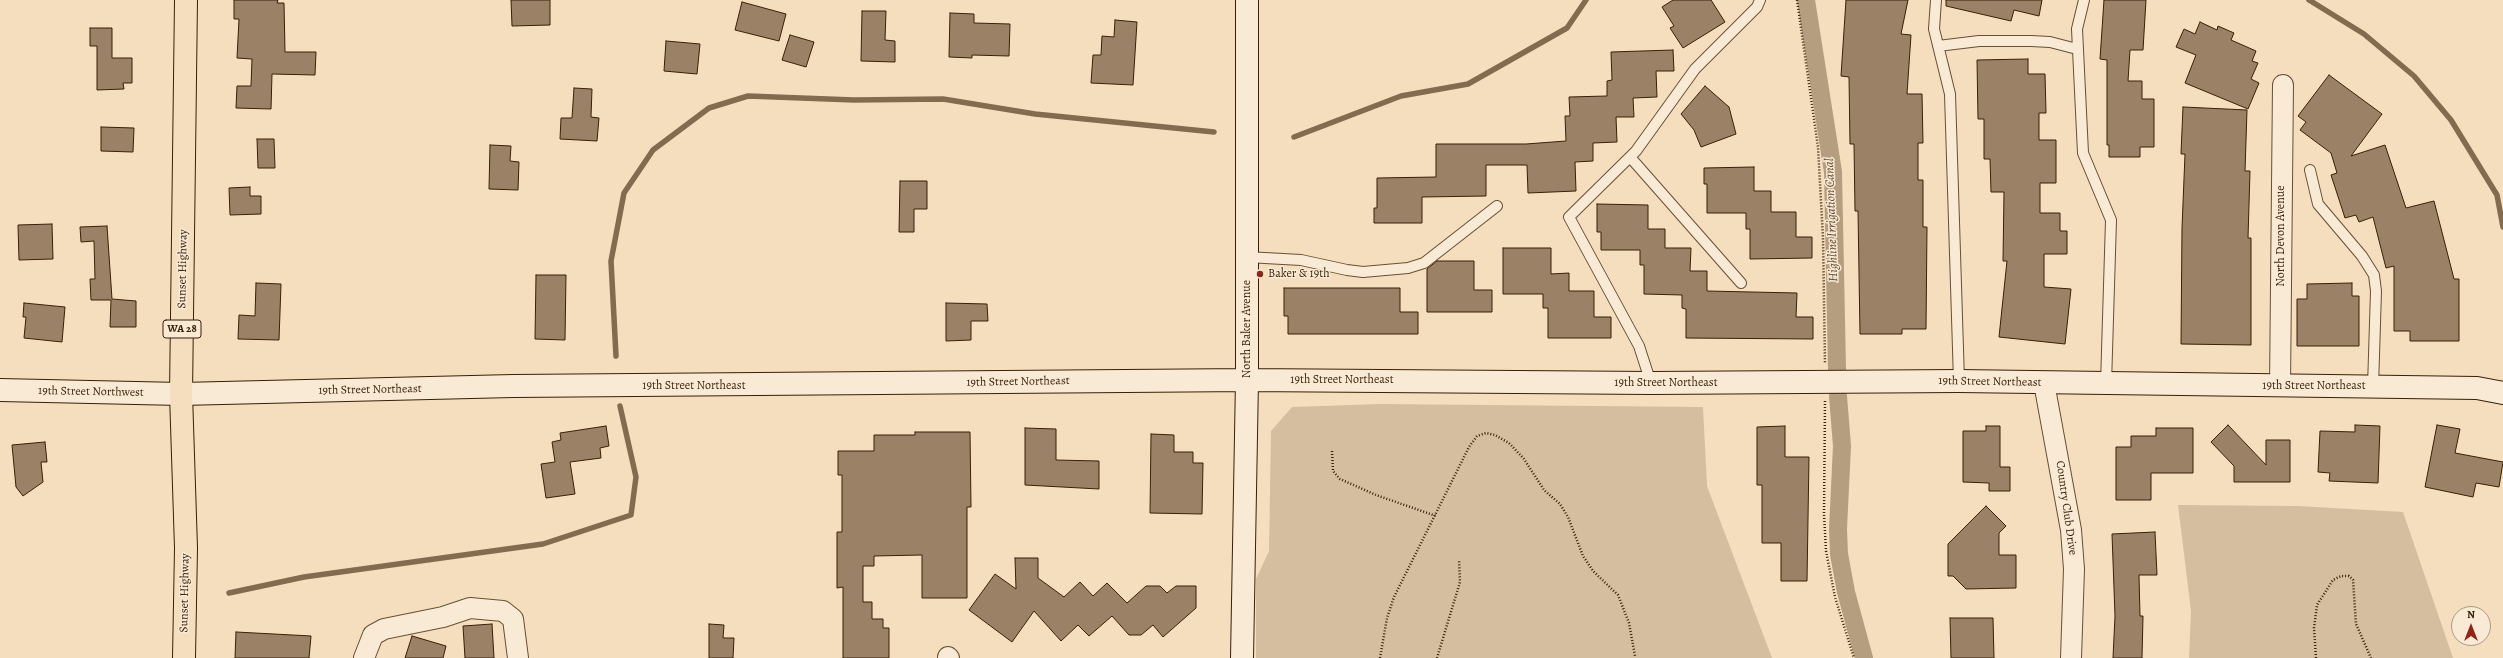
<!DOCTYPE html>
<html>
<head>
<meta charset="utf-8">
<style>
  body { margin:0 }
  #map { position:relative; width:2503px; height:658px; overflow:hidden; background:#f5debe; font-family:Alegreya,serif }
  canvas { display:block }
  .north { position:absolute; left:2451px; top:606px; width:40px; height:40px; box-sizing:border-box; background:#f8ead5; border:1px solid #ac9982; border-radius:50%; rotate:0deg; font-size:11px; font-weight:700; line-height:16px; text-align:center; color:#391f06 }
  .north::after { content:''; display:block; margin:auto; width:14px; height:18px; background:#8f2418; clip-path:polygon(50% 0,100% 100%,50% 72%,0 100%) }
</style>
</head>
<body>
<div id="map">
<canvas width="2503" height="658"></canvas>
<div class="north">N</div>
</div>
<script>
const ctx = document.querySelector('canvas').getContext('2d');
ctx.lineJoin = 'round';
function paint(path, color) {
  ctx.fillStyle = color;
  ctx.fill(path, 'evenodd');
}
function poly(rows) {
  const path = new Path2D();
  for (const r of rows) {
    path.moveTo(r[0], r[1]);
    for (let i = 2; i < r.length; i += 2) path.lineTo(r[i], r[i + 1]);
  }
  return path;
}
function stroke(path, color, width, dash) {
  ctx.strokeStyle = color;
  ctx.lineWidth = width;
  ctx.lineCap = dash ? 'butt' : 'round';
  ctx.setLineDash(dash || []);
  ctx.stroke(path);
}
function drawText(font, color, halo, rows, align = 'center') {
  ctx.font = font + ' Alegreya,serif';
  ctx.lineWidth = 3;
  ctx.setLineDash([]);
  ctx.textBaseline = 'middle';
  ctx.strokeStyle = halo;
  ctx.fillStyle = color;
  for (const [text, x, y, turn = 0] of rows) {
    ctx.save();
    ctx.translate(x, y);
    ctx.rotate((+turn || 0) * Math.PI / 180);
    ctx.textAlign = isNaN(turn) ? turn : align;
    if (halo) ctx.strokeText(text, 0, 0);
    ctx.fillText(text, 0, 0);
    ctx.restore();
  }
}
const green = poly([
  [1381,404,1703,407,1707,486,1772,658,1256,658,1256,579,1269,551,1271,431,1292,407],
  [2178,505,2298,506,2403,512,2453,658,2189,658,2191,611]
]);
const stream = poly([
  [2309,0,2364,34,2414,76,2451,120,2497,195,2503,227],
  [1294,137,1401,96,1468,84,1567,28,1586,0],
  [616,356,611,261,624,193,653,150,709,108,748,96,854,100,943,99,1035,114,1214,132],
  [229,593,304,577,543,544,631,515,636,477,620,406]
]);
const canal = poly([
  [1806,0,1833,172,1837,369],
  [1838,396,1842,446,1838,529,1839,554,1846,592,1864,658]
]);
const building = poly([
  [234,0,278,0,277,3,284,3,285,52,316,52,315,75,272,74,271,109,236,108,237,86,251,86,252,59,237,58,239,19,234,19,234,0],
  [511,0,550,0,550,25,512,26,511,0],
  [1673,0,1711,0,1725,22,1683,48,1670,28,1674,26,1662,7,1673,0],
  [1846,0,1908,0,1901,34,1911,35,1907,94,1922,94,1923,143,1918,143,1918,180,1923,180,1923,227,1927,227,1926,329,1902,329,1902,334,1860,334,1858,211,1855,211,1854,144,1850,144,1849,77,1841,76,1846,0],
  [1946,0,2042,0,2039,16,2014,10,2011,21,1946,6,1946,0],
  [2104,0,2146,0,2143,50,2130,50,2128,81,2142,81,2142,99,2154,99,2154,147,2140,147,2140,157,2109,157,2109,145,2107,145,2107,60,2100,59,2104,0],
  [742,2,786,14,779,41,735,30,742,2],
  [862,11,886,11,885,40,895,41,895,62,861,61,862,11],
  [950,13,974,14,974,23,1010,24,1009,56,972,55,972,58,949,57,950,13],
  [1115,20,1137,22,1133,85,1091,83,1093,55,1101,55,1102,36,1114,37,1115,20],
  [2200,22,2217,30,2218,26,2234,33,2231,40,2256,51,2252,61,2258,63,2251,79,2259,83,2248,109,2185,83,2196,55,2176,47,2184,29,2195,34,2200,22],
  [90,28,112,28,112,58,132,58,132,83,123,83,124,89,97,90,97,46,90,46,90,28],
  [790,35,814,42,806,67,782,60,790,35],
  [666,41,700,44,697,74,664,71,666,41],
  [1673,50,1674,71,1656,71,1657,97,1633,98,1634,117,1616,117,1617,142,1593,143,1593,161,1575,162,1576,191,1528,193,1527,165,1486,165,1486,196,1422,197,1422,223,1374,223,1374,208,1377,208,1377,178,1436,177,1436,144,1526,144,1566,141,1565,116,1570,116,1569,97,1607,96,1607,81,1612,80,1611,52,1673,50],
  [2028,59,2028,74,2045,74,2046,113,2039,113,2039,140,2056,140,2056,183,2040,183,2040,213,2060,213,2060,231,2067,231,2067,254,2044,254,2044,287,2071,289,2065,344,1999,337,2007,261,2003,261,2004,192,1991,192,1990,159,1984,159,1984,119,1978,119,1977,60,2028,59],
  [2329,75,2382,114,2351,156,2385,145,2406,208,2434,201,2454,279,2459,279,2459,341,2410,341,2410,331,2394,331,2394,266,2386,268,2373,217,2359,222,2356,215,2345,218,2331,175,2337,173,2331,153,2300,130,2306,122,2298,116,2329,75],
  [1705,86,1729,107,1736,134,1701,147,1694,130,1681,114,1705,86],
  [574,88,592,89,591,117,599,118,597,141,560,139,561,118,572,118,574,88],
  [2183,107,2247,110,2245,171,2250,171,2248,238,2251,238,2251,345,2181,344,2182,228,2185,154,2181,154,2183,107],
  [101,127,134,128,133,152,101,151,101,127],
  [257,139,274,139,275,168,258,168,257,139],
  [490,145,511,146,510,161,519,162,518,190,489,189,490,145],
  [1754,167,1754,191,1771,191,1771,212,1796,212,1796,237,1812,237,1812,258,1750,259,1750,229,1746,229,1746,213,1707,213,1707,184,1704,184,1704,168,1754,167],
  [900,181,927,181,927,209,914,209,914,232,899,232,900,181],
  [250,187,250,196,261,196,261,214,230,215,229,188,250,187],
  [1597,204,1648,205,1648,229,1665,229,1665,248,1691,248,1690,271,1707,271,1707,291,1797,293,1796,317,1813,317,1813,339,1686,338,1686,309,1682,308,1682,295,1644,294,1644,265,1640,265,1640,250,1601,250,1601,232,1597,232,1597,204],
  [52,224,53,259,19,260,18,225,52,224],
  [107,226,112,299,136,301,136,327,110,327,111,300,91,300,90,279,95,279,94,241,81,242,80,227,107,226],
  [1503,248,1551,248,1551,274,1569,273,1569,291,1594,291,1594,317,1611,317,1611,338,1548,338,1548,308,1543,308,1543,294,1503,294,1503,248],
  [1437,261,1474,261,1474,290,1492,290,1492,312,1427,312,1427,269,1437,261],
  [536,275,566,275,565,340,535,339,536,275],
  [256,283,281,284,279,340,238,339,239,315,255,316,256,283],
  [2352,283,2352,296,2359,296,2359,346,2297,346,2297,299,2307,299,2307,284,2352,283],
  [1284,288,1400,288,1400,312,1418,312,1418,334,1288,334,1288,316,1284,316,1284,288],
  [24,303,65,307,62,342,24,338,26,317,23,317,24,303],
  [946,303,987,304,988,321,971,321,971,340,946,341,946,303],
  [2228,425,2266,465,2266,440,2290,440,2290,482,2234,482,2234,466,2211,442,2228,425],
  [2355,425,2380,426,2378,483,2329,481,2330,473,2318,472,2320,431,2355,432,2355,425],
  [2437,425,2460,429,2455,453,2503,462,2499,487,2476,483,2473,497,2425,487,2437,425],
  [606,426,609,446,600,448,601,458,570,462,575,494,546,498,541,464,555,462,552,442,561,440,560,433,606,426],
  [1785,426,1785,457,1809,457,1807,581,1781,581,1781,543,1762,543,1762,485,1757,485,1757,427,1785,426],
  [1986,426,2000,426,2000,467,2010,467,2010,491,1989,491,1989,483,1963,482,1963,431,1986,431,1986,426],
  [1025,428,1056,429,1056,460,1099,461,1099,489,1025,485,1025,428],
  [2156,428,2193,428,2193,473,2151,473,2151,500,2116,500,2116,447,2131,447,2131,436,2156,436,2156,428],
  [915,432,970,432,971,507,967,507,967,598,922,598,922,555,874,556,874,566,863,566,863,602,872,602,872,619,883,619,883,628,889,628,889,658,843,658,843,587,837,588,837,532,842,532,842,475,838,475,838,451,874,451,874,435,915,435,915,432],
  [1151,434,1174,435,1174,452,1193,452,1193,463,1203,463,1202,514,1150,513,1151,434],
  [45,442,47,462,41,462,43,482,23,496,16,487,12,445,45,442],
  [1986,506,2006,526,1999,533,1999,555,2016,555,2016,588,1966,589,1953,576,1948,576,1948,544,1986,506],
  [2155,532,2157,575,2139,575,2140,616,2143,616,2142,658,2113,658,2115,616,2112,534,2155,532],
  [1015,558,1038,558,1038,578,1064,597,1080,582,1093,596,1107,583,1127,603,1146,586,1160,586,1167,593,1176,586,1196,586,1196,608,1163,637,1153,625,1141,635,1129,635,1112,616,1089,636,1078,625,1061,641,1034,611,1012,642,969,610,995,574,1016,589,1015,558],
  [1950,618,1993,618,1994,658,1951,658,1950,618],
  [492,624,494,658,465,658,463,626,492,624],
  [709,624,724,625,723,638,734,638,733,658,709,658,709,624],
  [236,632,311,636,309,658,235,658,236,632],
  [412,636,446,646,443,658,405,658,412,636]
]);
const path = poly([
  [1797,0,1818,147,1823,238,1825,364],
  [1825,401,1824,514,1826,551,1835,597,1854,658],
  [1332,451,1333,471,1340,479,1376,495,1436,516],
  [1380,658,1387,618,1394,597,1469,447,1477,436,1486,433,1495,435,1509,443,1524,459,1544,490,1560,504,1568,517,1583,556,1593,571,1618,595,1629,623,1635,656],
  [1437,658,1460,582,1459,560],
  [2316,658,2314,628,2317,605,2333,580,2341,576,2349,576,2353,580,2356,624,2371,658]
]);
const lane = poly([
  [1936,0,1934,29,1950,94,1959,381],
  [2084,0,2077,29,2083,153,2111,220,2106,384],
  [1938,46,1979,41,2031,41,2050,42,2077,49],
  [1630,157,1741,283],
  [2310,170,2318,204,2362,256,2374,275,2376,291,2373,387],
  [1247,257,1301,260,1347,270,1363,272,1408,268,1424,263,1497,206],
  [1651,383,1639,346,1569,217,1636,151,1695,69,1757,7,1760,0]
]);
const street = poly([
  [2044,383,2071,530,2074,569,2071,658],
  [2280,386,2283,85],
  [948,657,949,658],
  [364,658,373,635,384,629,443,617,470,608,503,611,513,619,518,658]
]);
const secondary = poly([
  [0,390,181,394,513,386,1247,380,1651,383,1959,381,2477,388,2503,393],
  [1242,658,1247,380,1247,0]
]);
const highway = poly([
  [184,658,186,548,181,394,186,0]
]);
const markers = [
  [1260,274,4,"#8f2418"]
];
const shields = [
  [182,329,38]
];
const shieldNames = [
  ["WA 28",182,329]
];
const streetNames = [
  ["North Devon Avenue",2281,236,-90],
  ["Sunset Highway",183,269,-89],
  ["North Baker Avenue",1247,329,-90],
  ["19th Street Northeast",1342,380],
  ["19th Street Northeast",1018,382,-1],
  ["19th Street Northeast",1990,382,1],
  ["19th Street Northeast",1666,383],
  ["19th Street Northeast",694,386],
  ["19th Street Northeast",2314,386],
  ["19th Street Northeast",370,390,-1],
  ["19th Street Northwest",91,392,1],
  ["Country Club Drive",2066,508,82],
  ["Sunset Highway",185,593,-89]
];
const poiNames = [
  ["Baker & 19th",1268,274]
];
const waterNames = [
  ["Highline Irrigation Canal",1832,220,-92]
];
paint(green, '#d5be9f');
stroke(stream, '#836b4f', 5.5);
stroke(canal, '#b59d7f', 18);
paint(building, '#9b8266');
stroke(building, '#391f06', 1);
stroke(lane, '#684f34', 12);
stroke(street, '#684f34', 22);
stroke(secondary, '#391f06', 24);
stroke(highway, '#391f06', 24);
stroke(path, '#391f06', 2.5, [1, 2]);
stroke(lane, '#f8ead5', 10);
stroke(street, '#f8ead5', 20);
stroke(secondary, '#f8ead5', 22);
stroke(highway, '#f5debe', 22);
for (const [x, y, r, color] of markers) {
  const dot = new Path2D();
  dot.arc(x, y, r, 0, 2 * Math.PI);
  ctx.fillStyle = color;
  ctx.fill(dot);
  stroke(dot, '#f8ead5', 1.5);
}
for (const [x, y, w] of shields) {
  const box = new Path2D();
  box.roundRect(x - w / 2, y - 9, w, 18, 3);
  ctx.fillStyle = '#f8ead5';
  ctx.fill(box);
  stroke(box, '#391f06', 1);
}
drawText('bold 11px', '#391f06', null, shieldNames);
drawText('12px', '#391f06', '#f8ead5', streetNames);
drawText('12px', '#391f06', '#f8ead5', poiNames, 'left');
drawText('italic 13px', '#644b30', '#f8ead5', waterNames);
</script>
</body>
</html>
